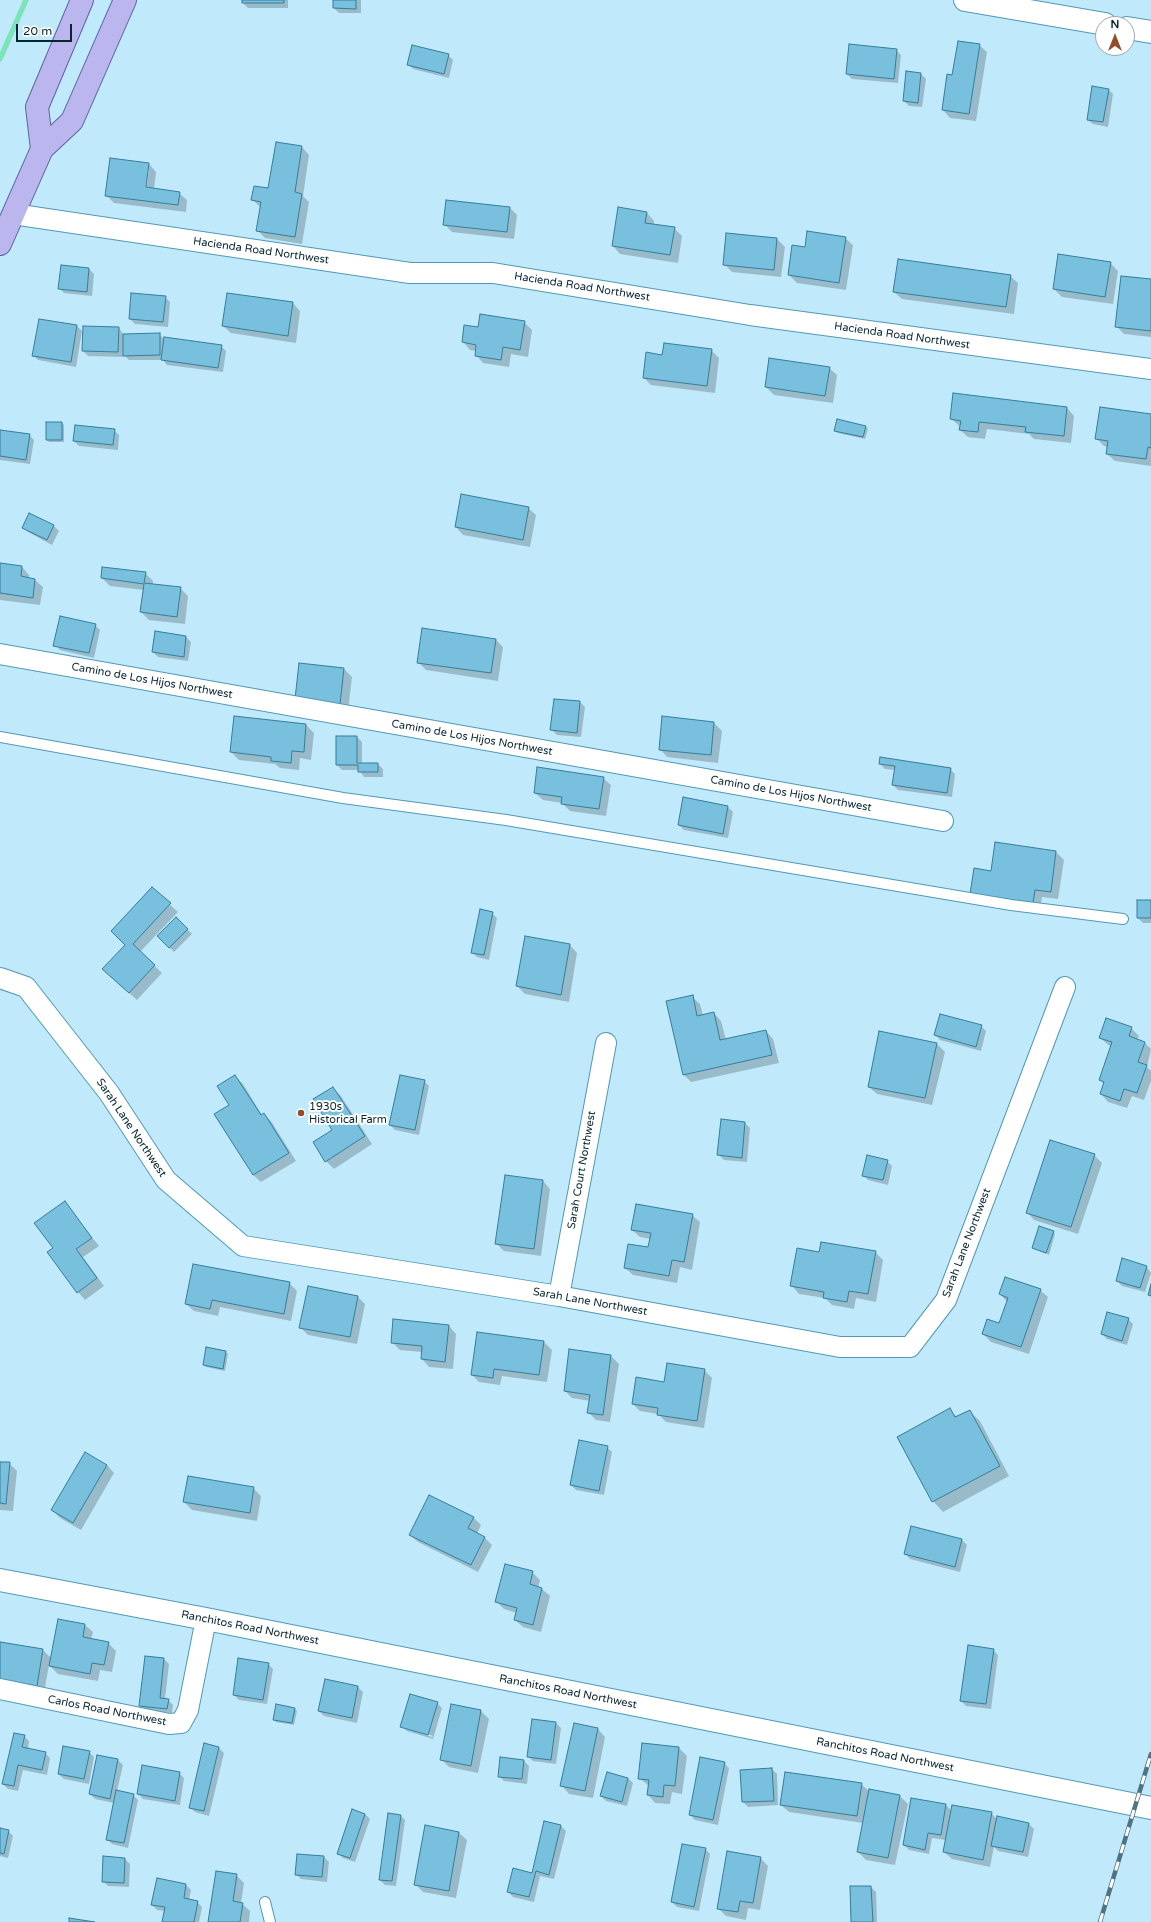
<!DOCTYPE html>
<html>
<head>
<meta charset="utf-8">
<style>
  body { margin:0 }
  #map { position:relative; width:1151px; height:1922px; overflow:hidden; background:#c0eafc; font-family:"Varela Round",sans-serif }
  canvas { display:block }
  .north { position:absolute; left:1095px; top:16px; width:40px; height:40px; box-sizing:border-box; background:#fff; border:1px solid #9ba8ac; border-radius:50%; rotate:0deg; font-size:11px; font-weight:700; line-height:16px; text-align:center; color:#062530 }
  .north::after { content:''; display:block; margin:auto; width:14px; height:18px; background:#944d28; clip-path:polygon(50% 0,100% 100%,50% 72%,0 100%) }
  .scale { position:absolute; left:16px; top:24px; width:56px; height:18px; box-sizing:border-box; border:2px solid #062530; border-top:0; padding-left:5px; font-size:12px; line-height:14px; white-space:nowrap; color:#062530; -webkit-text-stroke:3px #fff; paint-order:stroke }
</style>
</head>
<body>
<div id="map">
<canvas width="1151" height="1922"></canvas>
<div class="north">N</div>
<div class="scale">20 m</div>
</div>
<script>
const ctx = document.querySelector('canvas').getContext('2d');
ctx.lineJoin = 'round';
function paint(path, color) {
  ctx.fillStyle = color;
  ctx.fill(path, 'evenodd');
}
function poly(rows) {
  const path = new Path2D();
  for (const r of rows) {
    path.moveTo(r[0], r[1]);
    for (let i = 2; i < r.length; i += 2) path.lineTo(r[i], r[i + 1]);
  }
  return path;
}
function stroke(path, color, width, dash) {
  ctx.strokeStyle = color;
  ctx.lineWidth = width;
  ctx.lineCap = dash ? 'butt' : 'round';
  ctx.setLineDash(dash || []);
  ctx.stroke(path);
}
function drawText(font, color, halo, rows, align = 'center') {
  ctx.font = font + ' "Varela Round",sans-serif';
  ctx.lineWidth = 4;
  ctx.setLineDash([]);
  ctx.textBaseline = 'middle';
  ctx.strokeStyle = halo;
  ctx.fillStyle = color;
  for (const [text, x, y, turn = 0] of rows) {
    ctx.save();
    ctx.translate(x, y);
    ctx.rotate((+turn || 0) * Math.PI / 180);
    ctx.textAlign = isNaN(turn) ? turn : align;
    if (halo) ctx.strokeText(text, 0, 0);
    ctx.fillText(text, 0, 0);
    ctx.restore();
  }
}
const shadow = poly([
  [243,0,288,0,288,8,248,8,243,3],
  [334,0,361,0,361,13,339,13,334,8],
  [979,45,987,52,976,121,950,118,943,110,953,77],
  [896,50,901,55,898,83,852,79,847,74],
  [448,55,453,60,449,78,413,69,408,64],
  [921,74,926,79,922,107,909,106,904,101],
  [1108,89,1113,94,1108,127,1093,124,1088,120],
  [302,147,309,155,303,196,309,202,302,244,265,238,257,230,260,207,252,199,269,189],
  [149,164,156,172,154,190,179,193,187,200,186,212,114,203,106,195],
  [147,169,149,169,146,193,144,192],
  [509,207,517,215,514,239,452,232,444,224],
  [647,213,654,221,654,225,674,228,682,236,678,263,620,254,613,246],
  [845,238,853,245,846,290,797,283,789,275,806,248],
  [777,239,785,247,781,277,732,272,724,264],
  [1110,263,1118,271,1113,304,1062,297,1054,289],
  [62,266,89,269,94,274,92,296,64,293,59,288],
  [1010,276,1018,283,1014,314,902,299,894,292],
  [1151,280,1151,337,1124,334,1116,326],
  [165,297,170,302,168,327,135,324,130,319],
  [293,303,300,311,296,343,231,333,223,326],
  [524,322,532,330,528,357,511,354,509,367,483,363,476,355,476,351,470,350,463,342,479,328],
  [77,326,82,331,76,367,38,360,33,355],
  [119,328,124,335,159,334,165,340,221,346,226,351,223,372,167,365,163,360,129,360,123,354,123,357,88,356,83,351],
  [711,350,719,358,715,393,651,385,644,378,663,356],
  [829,368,837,375,833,403,774,395,766,387],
  [1067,408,1074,416,1071,443,1034,439,1029,434,987,429,985,439,968,437,960,430,961,427,951,419],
  [1151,415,1151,466,1115,461,1107,454,1108,447,1104,446,1097,439],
  [47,423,62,423,64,425,64,442,49,442,47,440],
  [866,427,868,429,865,439,838,433,835,431],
  [114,430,119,435,118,450,79,446,74,441],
  [0,431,29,435,34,440,30,464,0,460],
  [528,508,536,515,530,547,463,535,456,527],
  [30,514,54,526,59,531,52,545,28,532,23,527],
  [0,564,22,567,29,575,29,579,35,580,43,587,40,605,0,600],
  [145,573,153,581,153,585,180,588,188,596,185,624,149,620,141,612,144,590,110,586,102,578],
  [95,625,100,630,94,658,60,650,55,645],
  [186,637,191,642,188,661,158,657,153,652],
  [496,640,503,647,498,681,426,670,418,662],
  [344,669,352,677,348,711,303,706],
  [580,702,585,707,581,737,557,735,552,730],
  [663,717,714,723,722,731,718,763,667,757,660,749],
  [306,725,314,733,311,760,300,758,299,770,280,768,275,764,239,760,231,752],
  [337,737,357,737,362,742,362,764,378,764,383,769,383,777,364,777,359,770,342,770,337,765],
  [880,764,950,769,955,774,952,797,898,790,893,785,895,770,885,769],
  [603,778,611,785,606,816,570,811,562,803,543,800,535,793],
  [728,807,733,812,728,838,684,830,679,825],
  [996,844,1056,852,1064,860,1058,899,1042,897,1040,910,971,894,992,872],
  [152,888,178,912,140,952,162,973,137,1000,111,977],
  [1151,901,1151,923,1143,923,1138,918],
  [492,913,497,918,489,960,477,957,472,952],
  [176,918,192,934,174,952,158,936],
  [570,945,577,953,569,1002,525,994,517,986],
  [692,997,700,1004,703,1016,714,1013,721,1021,726,1040,766,1031,773,1039,779,1063,691,1082,683,1074],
  [981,1026,986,1031,981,1051,940,1040,935,1035],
  [1131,1028,1139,1036,1137,1040,1145,1043,1151,1049,1147,1067,1151,1071,1151,1081,1144,1100,1132,1096,1127,1108,1108,1102,1101,1094,1104,1084,1100,1080,1111,1047,1100,1038],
  [880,1033,937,1044,945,1052,932,1105,877,1094,869,1087],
  [235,1076,243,1084,262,1115,264,1114,271,1121,296,1161,261,1182,253,1175,215,1115,230,1106],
  [424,1081,429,1086,419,1135,395,1130,390,1125],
  [333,1088,341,1096,372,1144,334,1169,326,1161,333,1130],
  [721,1121,745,1123,750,1128,747,1162,724,1160,719,1155],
  [1094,1155,1102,1163,1078,1234,1034,1220,1027,1212],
  [887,1161,892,1166,888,1185,868,1180,863,1175],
  [543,1181,550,1189,541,1256,504,1251,497,1244],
  [64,1202,99,1246,83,1257,104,1286,85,1300,78,1292,54,1248],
  [692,1215,700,1222,692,1270,680,1267,677,1283,633,1275,625,1268,649,1248,651,1239,640,1237,632,1230],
  [1053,1232,1055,1234,1049,1255,1033,1248],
  [875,1252,883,1260,876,1302,856,1298,854,1309,832,1305,825,1298,799,1294,792,1286,820,1253],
  [1146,1266,1151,1273,1145,1292,1122,1286,1117,1281],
  [289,1283,297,1291,291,1321,220,1307,218,1316,194,1311,186,1304],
  [1040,1290,1048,1297,1029,1354,991,1342,983,1334,1000,1324,1007,1302,1000,1294],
  [358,1297,365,1304,357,1344,308,1335,300,1327],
  [1128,1319,1133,1324,1127,1345,1107,1339,1102,1334],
  [449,1326,456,1334,453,1369,429,1367,422,1359,422,1352,400,1350,392,1342],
  [478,1333,544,1342,552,1350,547,1382,502,1376,500,1385,479,1382,472,1375],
  [570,1351,611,1356,619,1364,610,1422,596,1420,589,1413,590,1401,572,1398,565,1391],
  [226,1352,228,1354,225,1371,206,1367,204,1365],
  [704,1370,712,1378,704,1428,666,1422,658,1414,640,1411,633,1404,665,1383],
  [950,1410,957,1417,969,1411,980,1421,1009,1476,943,1512,933,1501],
  [607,1447,612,1452,604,1495,576,1490,571,1485],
  [0,1463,9,1463,17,1471,13,1511,0,1510],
  [107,1465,114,1473,81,1530,60,1518,52,1510],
  [253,1488,261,1496,257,1521,192,1510,184,1502],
  [473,1517,481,1525,477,1534,484,1537,492,1545,478,1572,418,1542,410,1535],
  [962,1540,967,1545,960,1572,910,1559,905,1554],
  [532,1572,540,1580,538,1588,542,1589,550,1596,541,1632,523,1627,515,1620,517,1613,504,1609,497,1602],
  [85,1625,93,1632,91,1640,108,1643,116,1651,112,1672,100,1670,98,1681,58,1674,49,1665,44,1693,0,1685,0,1643,43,1650,52,1659],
  [993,1650,998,1655,991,1709,966,1706,961,1701],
  [146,1657,164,1659,169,1664,165,1699,168,1700,173,1705,172,1713,145,1710,140,1705],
  [268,1664,273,1669,267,1704,239,1700,234,1695],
  [326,1680,358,1687,363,1692,357,1723,324,1716,319,1711],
  [437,1703,442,1708,433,1739,407,1731,402,1726],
  [406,1727,433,1736,432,1737,406,1729],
  [452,1705,481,1711,489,1719,478,1773,449,1767,441,1759],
  [295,1709,297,1711,294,1725,276,1722,274,1719],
  [533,1720,556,1723,561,1728,556,1764,533,1761,528,1756],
  [598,1729,605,1737,593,1798,569,1794,562,1786],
  [24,1736,29,1741,28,1749,45,1753,50,1758,47,1775,23,1770,18,1791,8,1789,3,1784],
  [204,1744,219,1748,224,1753,209,1816,195,1812,190,1807],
  [643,1744,679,1748,687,1756,682,1794,672,1792,670,1804,655,1803,648,1795,649,1786,639,1778],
  [89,1752,94,1757,89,1784,64,1779,59,1774],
  [97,1756,118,1760,123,1765,117,1791,133,1795,138,1800,128,1848,112,1844,107,1839,114,1803,95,1799,90,1794],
  [524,1761,529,1766,527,1784,504,1781,499,1776],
  [724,1763,729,1768,718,1825,695,1820,690,1815],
  [772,1769,777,1774,778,1805,748,1807,743,1802],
  [179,1773,184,1778,180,1805,143,1799,138,1794],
  [628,1778,633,1783,627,1806,606,1801,601,1796],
  [861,1784,870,1792,870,1790,900,1796,908,1804,895,1865,866,1860,858,1852,863,1823,789,1812,781,1805],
  [912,1799,946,1805,952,1811,991,1813,998,1820,1029,1824,1034,1829,1028,1857,998,1851,994,1847,990,1867,952,1859,944,1852,946,1840,932,1838,929,1854,909,1850,904,1845],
  [365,1814,370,1819,355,1862,343,1858,338,1853],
  [400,1815,405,1820,396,1886,385,1885,380,1880],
  [545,1823,561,1826,566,1831,554,1879,540,1876,534,1902,513,1897,508,1892,533,1874],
  [425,1827,459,1833,467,1840,456,1898,423,1892,415,1884],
  [0,1829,8,1831,13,1836,8,1858,0,1856],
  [705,1849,710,1854,699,1911,677,1907,672,1902],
  [324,1857,329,1862,327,1882,301,1879,296,1874],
  [104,1858,125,1859,130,1864,129,1887,108,1886,103,1881],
  [760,1858,768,1866,760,1910,748,1908,746,1920,726,1916,719,1909],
  [236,1875,244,1883,241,1903,250,1911,249,1922,209,1922],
  [186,1885,191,1890,189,1900,197,1902,202,1907,199,1922,163,1922,165,1911,157,1910,152,1905],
  [871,1887,876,1892,877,1922,852,1922]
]);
const stream = poly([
  [0,59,26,0]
]);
const building = poly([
  [242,0,284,0,284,3,242,3,242,0],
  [333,0,356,0,356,9,333,8,333,0],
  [958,41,980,44,969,114,942,110,947,74,952,75,958,41],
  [849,44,897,49,894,79,846,74,849,44],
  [412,45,449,54,444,74,407,65,412,45],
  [906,71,921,73,918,103,903,101,906,71],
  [1092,86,1109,89,1103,122,1087,120,1092,86],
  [276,142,302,146,295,192,302,194,295,237,256,231,261,202,251,200,254,186,268,188,276,142],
  [110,158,149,163,146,187,180,192,178,205,105,196,110,158],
  [446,200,510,207,507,232,443,225,446,200],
  [618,207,647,212,645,223,675,227,670,255,612,246,618,207],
  [807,231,846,237,839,283,788,275,792,245,805,247,807,231],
  [726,233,777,238,774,270,723,265,726,233],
  [1058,254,1111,262,1105,297,1053,289,1058,254],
  [898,259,1011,275,1006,307,893,292,898,259],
  [61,265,89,268,87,292,58,289,61,265],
  [1121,276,1151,279,1151,331,1115,327,1121,276],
  [131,293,166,296,163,322,129,319,131,293],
  [227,293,293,302,288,336,222,326,227,293],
  [480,314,525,321,520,350,503,347,501,360,475,356,476,345,462,342,464,325,478,327,480,314],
  [39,319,77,325,71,362,32,356,39,319],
  [83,326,119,327,118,352,82,351,83,326],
  [160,333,160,355,123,356,123,334,160,333],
  [164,337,222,345,218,368,161,360,164,337],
  [664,343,712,349,707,386,643,378,646,352,662,355,664,343],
  [769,358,830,367,825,396,765,387,769,358],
  [953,393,1067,407,1064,436,1025,432,1026,427,979,422,978,432,959,430,961,421,950,419,953,393],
  [1100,407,1151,414,1151,448,1148,447,1146,459,1106,454,1108,441,1095,439,1100,407],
  [837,419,866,426,863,437,834,431,837,419],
  [46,422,62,422,62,440,46,440,46,422],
  [75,425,115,429,113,445,73,441,75,425],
  [0,430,30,434,26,460,0,456,0,430],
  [461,494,529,507,523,540,455,527,461,494],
  [29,513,54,525,47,540,22,528,29,513],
  [0,563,22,566,21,576,35,579,33,598,0,593,0,563],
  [102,567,146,572,144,583,181,587,177,617,140,612,144,584,101,578,102,567],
  [60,616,96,624,89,653,53,646,60,616],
  [422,628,496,639,491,673,417,663,422,628],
  [155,631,186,636,184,657,152,652,155,631],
  [299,663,344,668,340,704,295,699,299,663],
  [554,699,580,701,577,733,550,730,554,699],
  [234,716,306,724,304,752,292,751,291,763,271,761,271,757,230,752,234,716],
  [662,716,714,722,711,755,659,750,662,716],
  [336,736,357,736,357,763,378,763,378,772,358,772,358,765,336,765,336,736],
  [880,757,951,768,947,793,892,785,895,766,879,764,880,757],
  [537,767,604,777,599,809,561,804,562,797,534,793,537,767],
  [683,797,728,806,723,834,678,825,683,797],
  [995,842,1056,851,1051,892,1035,890,1033,903,970,894,974,868,991,871,995,842],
  [152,887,171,903,133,944,155,965,129,993,102,969,125,945,111,931,152,887],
  [1137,900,1151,900,1151,918,1137,918,1137,900],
  [480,909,493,912,484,955,471,953,480,909],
  [176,917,188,929,169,948,157,936,176,917],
  [525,936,570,944,561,995,516,986,525,936],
  [693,995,697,1016,714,1012,720,1040,766,1030,772,1055,683,1075,666,1001,693,995],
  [940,1014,982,1025,976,1047,934,1035,940,1014],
  [1106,1018,1132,1027,1129,1036,1145,1042,1138,1062,1147,1065,1137,1093,1124,1089,1120,1101,1100,1094,1104,1082,1099,1080,1112,1042,1099,1038,1106,1018],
  [879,1031,937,1043,925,1098,868,1087,879,1031],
  [235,1075,261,1115,264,1113,289,1153,253,1175,214,1114,229,1105,217,1086,235,1075],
  [400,1075,425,1080,415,1130,389,1125,400,1075],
  [333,1087,365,1136,325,1162,313,1142,332,1130,313,1099,333,1087],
  [721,1119,745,1122,742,1158,717,1155,721,1119],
  [1050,1140,1095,1154,1071,1227,1026,1213,1050,1140],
  [867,1155,888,1160,883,1180,862,1176,867,1155],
  [505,1175,543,1180,534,1249,495,1244,505,1175],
  [65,1201,92,1238,76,1249,97,1278,77,1293,47,1252,53,1248,34,1223,65,1201],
  [636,1204,693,1214,684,1262,672,1260,669,1276,624,1268,628,1244,648,1247,651,1233,631,1230,636,1204],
  [1039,1226,1054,1231,1046,1253,1032,1248,1039,1226],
  [821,1242,876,1251,868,1294,849,1291,847,1302,823,1298,824,1292,790,1286,797,1248,819,1252,821,1242],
  [1122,1258,1147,1266,1140,1288,1116,1281,1122,1258],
  [193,1264,290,1282,284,1314,212,1300,210,1309,185,1304,193,1264],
  [1005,1277,1041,1289,1021,1347,982,1334,987,1319,999,1323,1008,1298,999,1294,1005,1277],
  [1151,1284,1151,1296,1148,1295,1151,1284],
  [308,1286,358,1296,350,1337,299,1328,308,1286],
  [1107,1312,1129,1318,1122,1341,1101,1334,1107,1312],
  [393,1319,449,1325,445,1362,421,1359,422,1346,391,1343,393,1319],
  [477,1332,544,1341,539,1375,494,1369,493,1378,471,1375,477,1332],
  [206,1347,226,1351,223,1369,203,1365,206,1347],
  [569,1349,611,1355,603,1415,587,1413,590,1395,564,1391,569,1349],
  [667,1363,705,1369,697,1421,657,1415,658,1408,632,1404,636,1377,664,1382,667,1363],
  [950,1408,955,1417,970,1410,1000,1466,932,1502,897,1437,950,1408],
  [579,1440,608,1446,599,1491,570,1485,579,1440],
  [85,1452,107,1465,73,1523,51,1510,85,1452],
  [0,1462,10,1462,6,1504,0,1503,0,1462],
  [188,1476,254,1487,250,1513,183,1502,188,1476],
  [429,1495,474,1517,468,1528,485,1537,471,1565,409,1535,429,1495],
  [911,1526,962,1539,955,1567,904,1554,911,1526],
  [505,1564,533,1571,530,1584,542,1588,533,1625,514,1620,517,1608,495,1602,505,1564],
  [58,1619,85,1624,83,1637,109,1642,104,1665,92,1663,90,1674,49,1666,58,1619],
  [0,1642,43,1649,37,1686,0,1680,0,1642],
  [968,1645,994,1649,986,1704,960,1701,968,1645],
  [145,1656,164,1658,160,1698,169,1699,167,1709,139,1706,145,1656],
  [238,1658,269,1663,263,1700,233,1695,238,1658],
  [325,1679,358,1686,352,1718,318,1711,325,1679],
  [410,1694,438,1702,428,1735,400,1727,410,1694],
  [276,1704,295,1708,292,1723,273,1720,276,1704],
  [451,1704,481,1710,471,1766,440,1760,451,1704],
  [532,1719,556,1722,551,1760,527,1757,532,1719],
  [574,1723,598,1728,585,1791,560,1786,574,1723],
  [14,1733,25,1735,22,1747,46,1752,42,1770,18,1765,14,1786,2,1784,14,1733],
  [204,1743,219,1747,204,1811,189,1808,204,1743],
  [642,1743,679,1747,675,1786,664,1785,663,1797,647,1795,649,1780,638,1779,642,1743],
  [63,1746,90,1751,84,1779,58,1774,63,1746],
  [97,1755,118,1759,110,1799,89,1794,97,1755],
  [500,1757,524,1760,522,1779,498,1777,500,1757],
  [700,1757,725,1762,713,1820,689,1815,700,1757],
  [142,1765,180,1772,175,1801,137,1794,142,1765],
  [772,1768,774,1801,742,1802,740,1770,772,1768],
  [607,1772,628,1778,622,1802,600,1796,607,1772],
  [785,1772,862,1783,857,1816,780,1805,785,1772],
  [869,1789,900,1795,888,1858,857,1852,869,1789],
  [116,1790,134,1794,124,1843,106,1840,116,1790],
  [911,1798,946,1804,941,1835,928,1833,925,1850,903,1845,911,1798],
  [952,1805,992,1812,983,1860,943,1852,952,1805],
  [352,1809,365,1814,350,1858,337,1854,352,1809],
  [388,1813,401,1815,392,1881,379,1880,388,1813],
  [997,1816,1029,1823,1023,1852,991,1846,997,1816],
  [544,1821,561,1825,549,1875,536,1871,529,1897,507,1892,513,1868,532,1873,544,1821],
  [425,1825,459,1832,449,1891,414,1885,425,1825],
  [0,1828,9,1830,4,1854,0,1853,0,1828],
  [682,1844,706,1848,694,1907,671,1902,682,1844],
  [727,1851,761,1857,753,1903,740,1901,738,1912,717,1909,727,1851],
  [297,1854,324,1856,322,1877,295,1875,297,1854],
  [103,1856,125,1858,124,1883,102,1882,103,1856],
  [216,1871,237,1874,233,1901,243,1903,240,1922,208,1922,216,1871],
  [157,1878,186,1884,184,1898,198,1901,194,1922,162,1922,165,1907,151,1905,157,1878],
  [850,1886,871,1886,873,1922,851,1922,850,1886],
  [69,1918,95,1922,69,1922,69,1918]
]);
const service = poly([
  [0,737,343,798,506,820,1011,905,1123,919],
  [265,1902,270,1922]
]);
const minor = poly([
  [13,214,410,273,493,273,750,315,1151,369],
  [0,654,943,821],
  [0,978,26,987,109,1093,166,1180,243,1246,559,1296,840,1347,910,1347,946,1300,1065,987],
  [559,1296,606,1043],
  [0,1689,169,1724,181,1723,188,1710,206,1619]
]);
const tertiary = poly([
  [965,0,1105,24],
  [1127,28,1151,32],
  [0,1580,206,1619,1151,1808]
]);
const primary = poly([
  [42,149,37,107,82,0],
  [0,244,42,149,72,121,125,0]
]);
const rail = poly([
  [1100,1922,1151,1754]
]);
const markers = [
  [301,1113,4,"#944d28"]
];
const streetNames = [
  ["Hacienda Road Northwest",261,251,8],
  ["Hacienda Road Northwest",582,287,9],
  ["Hacienda Road Northwest",902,336,8],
  ["Camino de Los Hijos Northwest",152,681,10],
  ["Camino de Los Hijos Northwest",472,738,10],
  ["Camino de Los Hijos Northwest",791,794,10],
  ["Sarah Lane Northwest",131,1128,56],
  ["Sarah Court Northwest",582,1170,-80],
  ["Sarah Lane Northwest",967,1243,-69],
  ["Sarah Lane Northwest",590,1302,10],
  ["Ranchitos Road Northwest",250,1628,11],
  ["Ranchitos Road Northwest",568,1692,11],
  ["Carlos Road Northwest",107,1711,11],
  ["Ranchitos Road Northwest",885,1755,11]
];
const poiNames = [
  ["1930s",309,1107],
  ["Historical Farm",309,1120]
];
paint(shadow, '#0003');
stroke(stream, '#7de3bb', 5.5);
paint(building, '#78c0de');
stroke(building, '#347d99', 1);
stroke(service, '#5199b5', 12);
stroke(minor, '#5199b5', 22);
stroke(tertiary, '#5199b5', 24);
stroke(primary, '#5e63a4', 24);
stroke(service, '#fff', 10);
stroke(minor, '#fff', 20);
stroke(tertiary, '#fff', 22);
stroke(primary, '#bbb6ee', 22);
stroke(rail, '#507381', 4.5);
stroke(rail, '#fff', 3, [9]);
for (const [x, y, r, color] of markers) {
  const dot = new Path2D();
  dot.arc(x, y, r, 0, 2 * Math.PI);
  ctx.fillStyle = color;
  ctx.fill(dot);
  stroke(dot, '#fff', 1.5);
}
drawText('11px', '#062530', '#fff', streetNames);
drawText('11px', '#062530', '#fff', poiNames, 'left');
</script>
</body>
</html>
